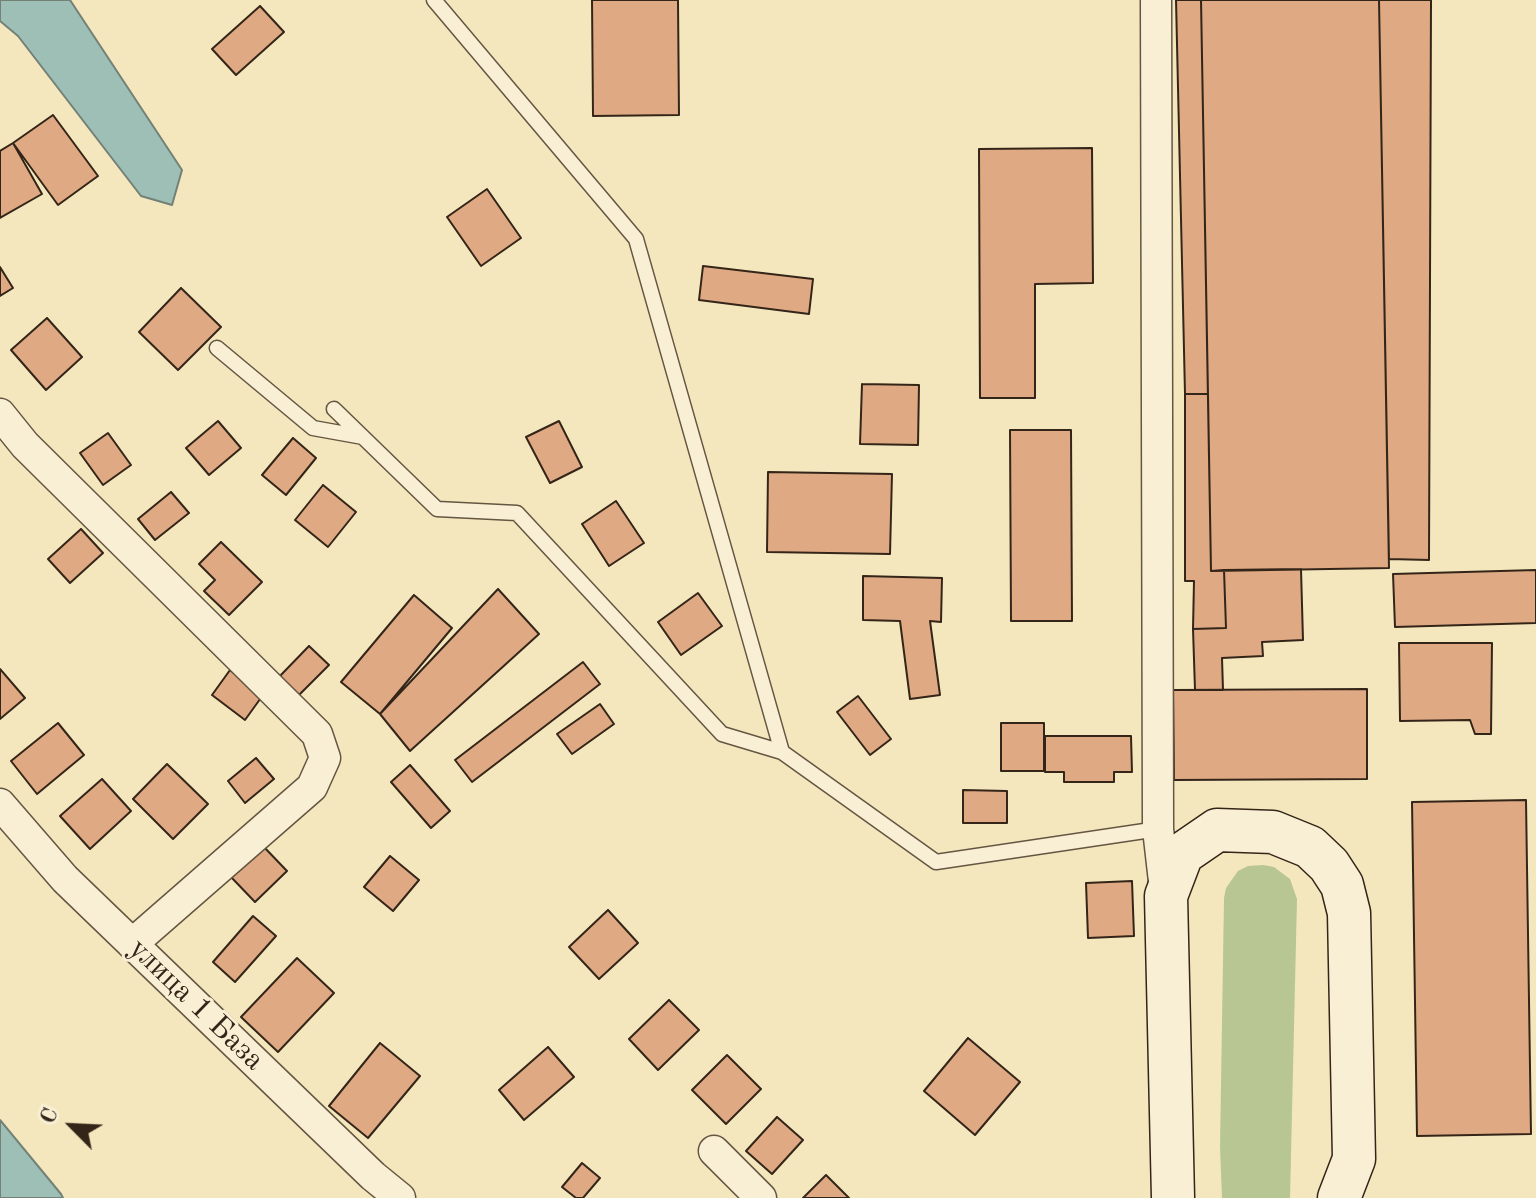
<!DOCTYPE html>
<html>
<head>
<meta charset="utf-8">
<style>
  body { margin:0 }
  #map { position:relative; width:1536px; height:1198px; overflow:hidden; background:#f5e7bd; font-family:"Old Standard TT",serif }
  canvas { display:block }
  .north { position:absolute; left:32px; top:1086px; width:80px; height:80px; -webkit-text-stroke:6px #f8efd4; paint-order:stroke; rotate:294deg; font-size:22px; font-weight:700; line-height:32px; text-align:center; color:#342519 }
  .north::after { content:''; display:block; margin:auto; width:28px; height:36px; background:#342519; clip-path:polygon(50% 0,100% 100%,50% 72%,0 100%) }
</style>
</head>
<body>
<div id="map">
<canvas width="1536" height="1198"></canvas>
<div class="north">С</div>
</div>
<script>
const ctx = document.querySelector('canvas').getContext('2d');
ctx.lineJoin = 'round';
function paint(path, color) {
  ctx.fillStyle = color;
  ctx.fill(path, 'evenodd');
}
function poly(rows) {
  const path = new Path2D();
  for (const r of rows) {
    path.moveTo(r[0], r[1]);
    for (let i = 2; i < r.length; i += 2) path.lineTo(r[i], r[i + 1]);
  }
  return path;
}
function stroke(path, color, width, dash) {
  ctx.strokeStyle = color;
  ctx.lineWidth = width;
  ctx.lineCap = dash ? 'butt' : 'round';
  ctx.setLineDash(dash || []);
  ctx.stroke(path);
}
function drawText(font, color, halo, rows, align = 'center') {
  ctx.font = font + ' "Old Standard TT",serif';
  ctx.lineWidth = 6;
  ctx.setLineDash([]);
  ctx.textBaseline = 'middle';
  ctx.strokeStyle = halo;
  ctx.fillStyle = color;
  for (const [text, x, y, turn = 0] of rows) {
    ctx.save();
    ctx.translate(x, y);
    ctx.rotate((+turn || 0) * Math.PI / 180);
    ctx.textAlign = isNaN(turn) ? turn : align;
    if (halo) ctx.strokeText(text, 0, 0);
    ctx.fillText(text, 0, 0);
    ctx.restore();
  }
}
const green = poly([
  [1263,865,1274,867,1290,879,1297,899,1290,1198,1222,1198,1220,1147,1224,898,1226,888,1238,871,1248,866]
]);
const water = poly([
  [0,0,70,0,182,170,172,205,141,196,18,36,0,21,0,0],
  [0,1120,61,1194,63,1198,0,1198,0,1120]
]);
const building = poly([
  [592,0,678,0,679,115,593,116,592,0],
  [1176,0,1201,0,1208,394,1185,394,1176,0],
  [1201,0,1379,0,1389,568,1211,571,1201,0],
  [1379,0,1431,0,1429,560,1389,559,1379,0],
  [260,6,284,32,236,75,212,49,260,6],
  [53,115,98,176,58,205,13,143,53,115],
  [13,143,42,194,0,218,0,151,13,143],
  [1092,148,1093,283,1035,284,1035,398,980,398,979,149,1092,148],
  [487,189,521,238,481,266,447,217,487,189],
  [703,266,813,279,809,314,699,300,703,266],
  [0,267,13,288,0,296,0,267],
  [181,288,221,327,178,370,139,332,181,288],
  [47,318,82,357,46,390,11,350,47,318],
  [862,384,919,385,918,445,860,444,862,384],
  [1185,394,1208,394,1211,571,1224,570,1226,628,1193,629,1194,581,1185,581,1185,394],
  [218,421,241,448,209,475,186,448,218,421],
  [559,421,582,467,550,483,526,437,559,421],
  [1010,430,1071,430,1072,621,1011,621,1010,430],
  [108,433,131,465,103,485,80,453,108,433],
  [293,438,316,458,286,495,262,475,293,438],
  [768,472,892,474,890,554,767,552,768,472],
  [323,485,356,512,328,547,295,520,323,485],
  [171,492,189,513,155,540,138,519,171,492],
  [616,501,644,543,609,566,582,524,616,501],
  [81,529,103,553,70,583,48,559,81,529],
  [221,542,262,582,229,615,204,591,215,580,199,564,221,542],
  [1301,569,1303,640,1262,642,1263,656,1222,658,1223,690,1195,690,1193,629,1226,628,1224,570,1301,569],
  [1536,570,1536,623,1395,627,1393,574,1536,570],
  [863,576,942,578,941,622,930,621,940,695,910,699,900,621,863,620,863,576],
  [498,589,539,634,410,751,380,714,498,589],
  [698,593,722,626,681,655,658,622,698,593],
  [414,595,452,628,380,714,341,682,414,595],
  [1399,643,1492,643,1491,734,1475,734,1470,720,1400,721,1399,643],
  [309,646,329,665,298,696,279,677,309,646],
  [583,662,600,684,472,782,455,760,583,662],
  [0,669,25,698,0,719,0,669],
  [230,670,263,695,245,720,212,695,230,670],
  [1367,689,1367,779,1174,780,1173,690,1367,689],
  [858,696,891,739,870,755,837,712,858,696],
  [600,704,614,724,572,754,557,734,600,704],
  [58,723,84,755,37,794,11,761,58,723],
  [1001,723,1044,723,1044,771,1001,771,1001,723],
  [1045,736,1131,736,1132,772,1114,772,1114,782,1064,782,1064,772,1045,772,1045,736],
  [256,758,274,779,245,803,228,781,256,758],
  [167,764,208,804,173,839,133,799,167,764],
  [410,765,450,811,431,828,391,782,410,765],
  [102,779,131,811,90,849,60,816,102,779],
  [963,790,1007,791,1007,823,963,823,963,790],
  [1526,800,1531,1134,1417,1136,1412,802,1526,800],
  [263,846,287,871,255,902,231,877,263,846],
  [390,856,419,880,393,911,364,887,390,856],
  [1132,881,1134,936,1088,938,1086,883,1132,881],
  [608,910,638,943,599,979,569,947,608,910],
  [253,916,276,936,235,982,213,962,253,916],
  [297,958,334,993,278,1052,241,1017,297,958],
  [669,1000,699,1030,658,1070,629,1039,669,1000],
  [968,1038,1020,1082,975,1135,924,1091,968,1038],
  [380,1043,420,1076,368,1138,329,1106,380,1043],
  [548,1047,574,1077,524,1120,499,1090,548,1047],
  [727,1055,761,1089,726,1124,692,1090,727,1055],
  [777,1117,803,1140,772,1174,746,1151,777,1117],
  [582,1163,600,1178,583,1198,576,1198,562,1187,582,1163],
  [826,1175,849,1198,803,1198,826,1175]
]);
const lane = poly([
  [434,0,636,239,782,752,936,862,1158,829],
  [217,348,313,428,363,437],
  [334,409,437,509,517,513,722,734,782,752]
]);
const street = poly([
  [1156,0,1158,829,1165,890],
  [0,414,25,445,317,734,325,758,312,787,132,944],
  [0,804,65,879,373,1176,400,1198],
  [714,1151,761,1198]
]);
const secondary = poly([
  [1173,1198,1166,896,1182,854,1217,830,1273,832,1310,847,1329,865,1342,885,1349,913,1354,1159,1339,1198]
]);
const streetNames = [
  ["улица 1 База",196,1005,44]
];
paint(green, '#b8c694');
paint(water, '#9dbfb6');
stroke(water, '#738177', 2);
paint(building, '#dfa983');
stroke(building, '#342519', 2);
stroke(lane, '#645642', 17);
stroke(street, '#645642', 33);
stroke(secondary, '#342519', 45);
stroke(lane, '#f8efd4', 14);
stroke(street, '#f8efd4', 30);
stroke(secondary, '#f8efd4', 42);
drawText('30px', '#342519', '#f8efd4', streetNames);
</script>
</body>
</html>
